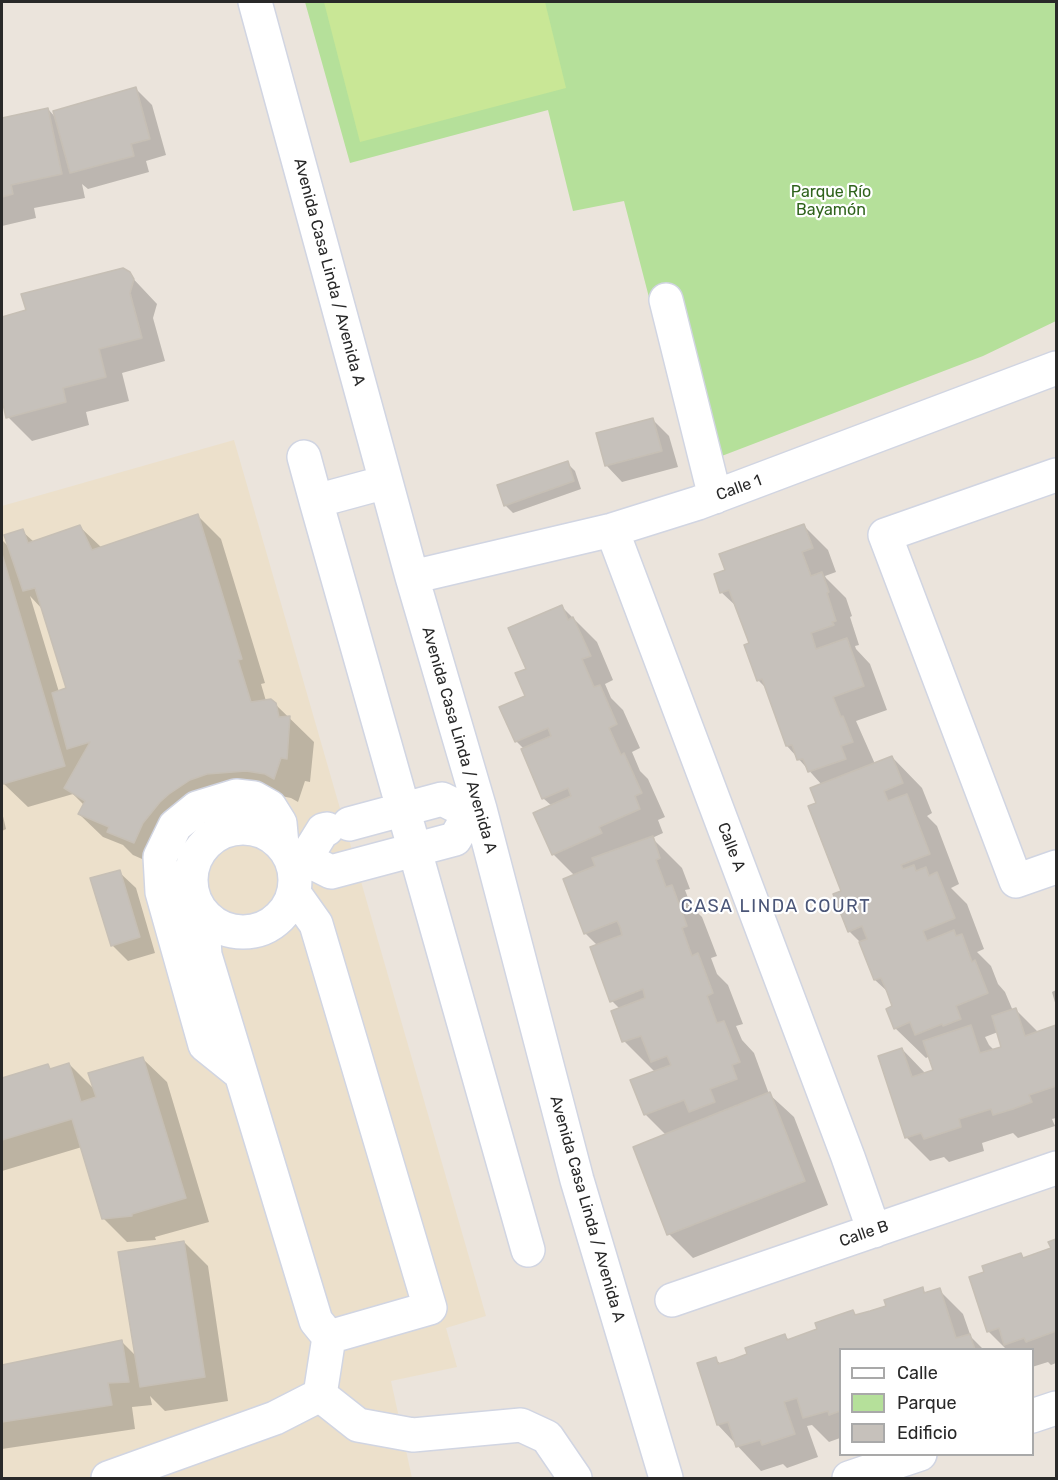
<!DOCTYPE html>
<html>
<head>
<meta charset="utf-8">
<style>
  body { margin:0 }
  #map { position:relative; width:1058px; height:1480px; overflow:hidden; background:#ebe4dc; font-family:Rubik,sans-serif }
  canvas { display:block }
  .frame { position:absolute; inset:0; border:3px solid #292929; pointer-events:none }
  .legend { position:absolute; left:839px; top:1348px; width:195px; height:108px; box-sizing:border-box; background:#fff; border:2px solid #a9a9a9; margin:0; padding:8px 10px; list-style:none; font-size:18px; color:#292929 }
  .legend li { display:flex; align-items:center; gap:12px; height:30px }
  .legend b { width:30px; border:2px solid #a9a9a9 }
</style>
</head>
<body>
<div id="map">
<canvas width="1058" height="1480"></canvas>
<div class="frame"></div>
<ul class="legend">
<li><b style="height:8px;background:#fff"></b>Calle</li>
<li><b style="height:16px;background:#b5e09a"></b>Parque</li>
<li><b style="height:16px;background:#c6c1bb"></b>Edificio</li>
</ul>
</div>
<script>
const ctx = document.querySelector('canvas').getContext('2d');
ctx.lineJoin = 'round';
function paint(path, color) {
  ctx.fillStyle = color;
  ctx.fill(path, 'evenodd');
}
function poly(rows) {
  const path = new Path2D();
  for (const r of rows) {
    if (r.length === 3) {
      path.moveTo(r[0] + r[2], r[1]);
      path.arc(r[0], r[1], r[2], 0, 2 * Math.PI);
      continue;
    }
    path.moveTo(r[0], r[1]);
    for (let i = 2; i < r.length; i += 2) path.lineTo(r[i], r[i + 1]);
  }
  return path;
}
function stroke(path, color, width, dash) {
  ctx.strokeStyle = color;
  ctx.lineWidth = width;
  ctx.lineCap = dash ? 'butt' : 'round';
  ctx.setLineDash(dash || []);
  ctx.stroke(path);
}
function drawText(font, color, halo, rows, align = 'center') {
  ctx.font = font + ' Rubik,sans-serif';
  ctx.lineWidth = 4.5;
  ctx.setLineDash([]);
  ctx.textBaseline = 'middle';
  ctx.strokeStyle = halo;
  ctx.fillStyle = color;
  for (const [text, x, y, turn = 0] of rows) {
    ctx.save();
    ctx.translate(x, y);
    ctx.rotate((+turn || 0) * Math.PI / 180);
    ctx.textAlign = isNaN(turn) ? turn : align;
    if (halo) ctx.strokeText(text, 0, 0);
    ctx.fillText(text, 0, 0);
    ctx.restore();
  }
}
const education = poly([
  [234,440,486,1316,446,1328,457,1367,391,1381,412,1478,2,1478,2,506]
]);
const green = poly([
  [305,2,1056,2,1056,321,983,356,693,467,624,201,573,211,548,110,350,163]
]);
const pitch = poly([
  [324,2,545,2,566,88,360,142]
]);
const shadow = poly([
  [136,89,152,105,166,155,146,161,149,172,88,189,82,184,85,198,34,208,36,218,2,226,2,117,3,119,48,109,56,118],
  [126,271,157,304,153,318,165,361,122,373,129,401,86,412,89,425,32,441,8,417,2,393,2,319,28,312],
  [653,420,669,436,678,467,622,482,606,465],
  [567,463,575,471,581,489,513,513,505,505],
  [197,515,221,539,265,683,261,684,266,701,275,704,314,742,310,782,305,781,298,802,291,798,271,794,192,818,158,866,133,855,123,845,103,837,79,814,84,805,73,794,28,807,4,784,2,776,2,540,10,548,22,531,34,542,80,527,102,548],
  [30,596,43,610,68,689,59,692],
  [804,526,828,550,836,572,825,576,826,578,846,598,852,616,850,617,859,645,855,646,856,649,870,664,887,710,856,721,875,764,892,757,922,788,932,813,927,816,937,826,959,884,951,888,967,904,984,949,977,952,991,966,998,984,1005,992,1013,1011,1016,1010,1039,1033,1056,1027,1056,1118,1052,1119,1055,1126,1018,1138,1013,1133,982,1143,984,1151,949,1162,944,1157,930,1161,906,1137,902,1049,926,1074,935,1071,930,1056,926,1058,895,1028,894,1007,888,992,875,980,861,943,849,931,843,892,818,804,822,785,787,746,767,689,758,680,751,644,737,607,721,592],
  [998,1032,1003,1048,994,1050,989,1045,985,1037],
  [562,607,597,642,613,680,605,684,611,698,623,710,640,748,632,752,640,771,648,779,665,817,658,820,663,833,652,838,682,868,690,889,685,890,691,906,702,917,717,956,711,958,717,974,728,985,743,1024,736,1026,742,1040,754,1053,769,1094,794,1117,828,1205,693,1258,669,1234,635,1148,666,1135,645,1114,655,1072,624,1041,620,1009,612,1001,598,946,585,933,575,876,553,854,552,806,544,799,524,749,516,741,527,697,528,670],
  [2,812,6,829,2,831],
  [119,872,136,888,155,953,128,961,112,945],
  [1056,990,1056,1006,1052,992],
  [143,1059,167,1082,209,1222,155,1237,156,1240,127,1242,103,1218,82,1147,2,1171,2,1079,47,1066,52,1070,69,1064,96,1091],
  [1056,1241,1056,1363,1051,1365,1048,1362,1032,1367,1032,1350,1007,1350,988,1331,986,1273,1020,1255,1025,1259,1053,1249,1050,1243],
  [184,1242,208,1266,228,1401,165,1411,150,1396,152,1405,132,1407,135,1429,2,1449,2,1367,121,1341,136,1356],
  [922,1289,927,1294,939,1290,963,1314,971,1337,984,1350,840,1350,840,1438,829,1442,812,1425,807,1426,818,1457,787,1468,783,1464,761,1471,718,1425,715,1359,721,1364,749,1355,785,1336,789,1340,819,1330,853,1312,858,1316,888,1307]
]);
const building = poly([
  [136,87,150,139,131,144,134,156,70,173,53,111,136,87],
  [48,108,62,174,11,185,13,194,2,197,2,118,48,108],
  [123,268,130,272,134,279,130,293,142,338,99,349,106,377,63,388,66,402,6,418,2,399,2,317,26,310,21,294,123,268],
  [653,418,662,451,605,466,596,433,653,418],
  [568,461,574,481,504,506,497,485,568,461],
  [198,514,242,659,238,660,251,702,271,699,276,703,279,717,290,716,287,759,281,758,274,779,265,774,246,771,207,774,190,780,169,794,160,802,143,823,134,843,107,832,109,827,78,814,85,801,64,788,90,742,67,749,52,693,66,688,35,588,23,591,4,535,23,529,28,543,80,525,92,550,198,514],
  [804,524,813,548,802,552,811,576,822,572,829,592,827,593,836,621,832,622,834,625,811,633,816,649,847,638,864,686,833,697,841,717,843,716,853,742,841,746,846,759,808,772,803,759,797,760,792,745,786,746,762,679,757,681,744,645,749,643,729,590,720,593,714,574,725,570,719,554,804,524],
  [2,554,65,766,3,784,2,781,2,554],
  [562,605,568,620,573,617,591,656,582,659,594,687,600,685,617,724,609,728,621,755,624,753,642,793,635,796,640,809,599,827,602,833,552,855,533,813,571,796,568,788,542,799,521,749,551,736,548,728,515,742,499,707,525,696,515,673,526,669,508,628,562,605],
  [892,756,903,783,884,791,888,801,907,794,930,854,901,865,903,869,914,865,916,871,926,867,929,876,937,872,955,918,923,931,927,941,954,930,956,936,962,934,972,962,975,960,988,993,956,1006,961,1019,943,1026,942,1024,915,1035,910,1022,894,1029,886,1009,892,1006,887,992,881,978,874,980,859,942,867,939,862,926,848,932,833,894,841,891,808,806,816,803,810,788,892,756],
  [653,836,660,858,656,860,666,887,672,885,687,926,682,928,692,956,698,953,713,993,707,996,717,1023,724,1021,740,1062,732,1065,737,1079,710,1089,715,1102,689,1112,684,1100,644,1115,630,1080,671,1065,667,1056,651,1062,641,1036,622,1042,611,1011,645,998,643,989,610,1002,590,947,622,935,620,927,617,921,584,934,563,879,595,866,592,858,653,836],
  [120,870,140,937,111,946,90,878,120,870],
  [1016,1008,1025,1036,1056,1025,1056,1086,1029,1095,1032,1102,1013,1109,993,1115,991,1109,959,1119,961,1127,924,1139,921,1133,905,1138,878,1056,902,1048,912,1077,933,1070,923,1041,971,1025,980,1053,1001,1047,992,1016,1016,1008],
  [143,1057,186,1198,132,1214,132,1216,102,1219,72,1119,2,1140,2,1078,48,1064,50,1069,69,1063,81,1102,96,1097,88,1073,143,1057],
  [770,1092,805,1181,667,1235,633,1147,770,1092],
  [1056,1239,1056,1331,1026,1342,1024,1338,1004,1345,999,1328,987,1332,969,1277,984,1272,982,1266,1021,1253,1023,1258,1051,1248,1048,1242,1056,1239],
  [184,1241,205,1377,140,1387,118,1252,184,1241],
  [923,1287,924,1293,940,1288,956,1338,970,1334,975,1350,840,1350,840,1411,829,1415,828,1411,803,1418,797,1398,784,1402,795,1434,762,1445,760,1440,736,1447,728,1422,717,1425,697,1363,716,1357,718,1364,734,1359,747,1354,745,1348,785,1334,787,1340,817,1329,815,1323,853,1310,855,1315,870,1311,886,1306,884,1300,923,1287],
  [122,1340,129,1382,108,1383,112,1405,2,1422,2,1365,122,1340]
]);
const minor = poly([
  [255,2,412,577,480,809,577,1180,666,1478],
  [666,300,715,497],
  [304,457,316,501],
  [1056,475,885,535,1016,881,1056,867],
  [386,482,316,501,528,1250],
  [612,530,848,1157,874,1231],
  [412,577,612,530,698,503,1056,368],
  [349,824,442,799,470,813],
  [243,880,52],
  [305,859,323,830,327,829],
  [292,862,305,859,331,872,455,839,470,813,480,809],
  [294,893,316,924,430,1308,329,1337],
  [241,1074,205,1045,162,892,160,857,175,826,197,808,236,796,254,798,270,807,280,823,282,845],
  [672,1300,1056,1168],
  [320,1395,358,1425,413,1435,521,1425,547,1437,575,1478],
  [1032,1416,1056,1408],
  [108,1478,275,1418,320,1395,329,1337,316,1321,205,955,202,913],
  [849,1478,920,1454]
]);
const parkNames = [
  ["Parque Río",831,192],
  ["Bayamón",831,210]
];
const streetNames = [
  ["Avenida Casa Linda / Avenida A",329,272,75],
  ["Calle 1",739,488,-20],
  ["Avenida Casa Linda / Avenida A",459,740,74],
  ["Calle A",731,847,69],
  ["Avenida Casa Linda / Avenida A",587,1209,74],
  ["Calle B",864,1234,-19]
];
const neighbourhoodNames = [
  ["CASA LINDA COURT",776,907]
];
paint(education, '#ece0cb');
paint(green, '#b5e09a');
paint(pitch, '#c9e796');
paint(shadow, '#0003');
paint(building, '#c6c1bb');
stroke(building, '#c6bfb5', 1.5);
stroke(minor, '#d1d5e2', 36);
stroke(minor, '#fff', 33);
drawText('16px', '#2f631c', '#fff', parkNames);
drawText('16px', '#292929', '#fff', streetNames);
ctx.letterSpacing = '1.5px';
drawText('18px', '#4b5678', '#fff', neighbourhoodNames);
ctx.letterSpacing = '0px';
</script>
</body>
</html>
